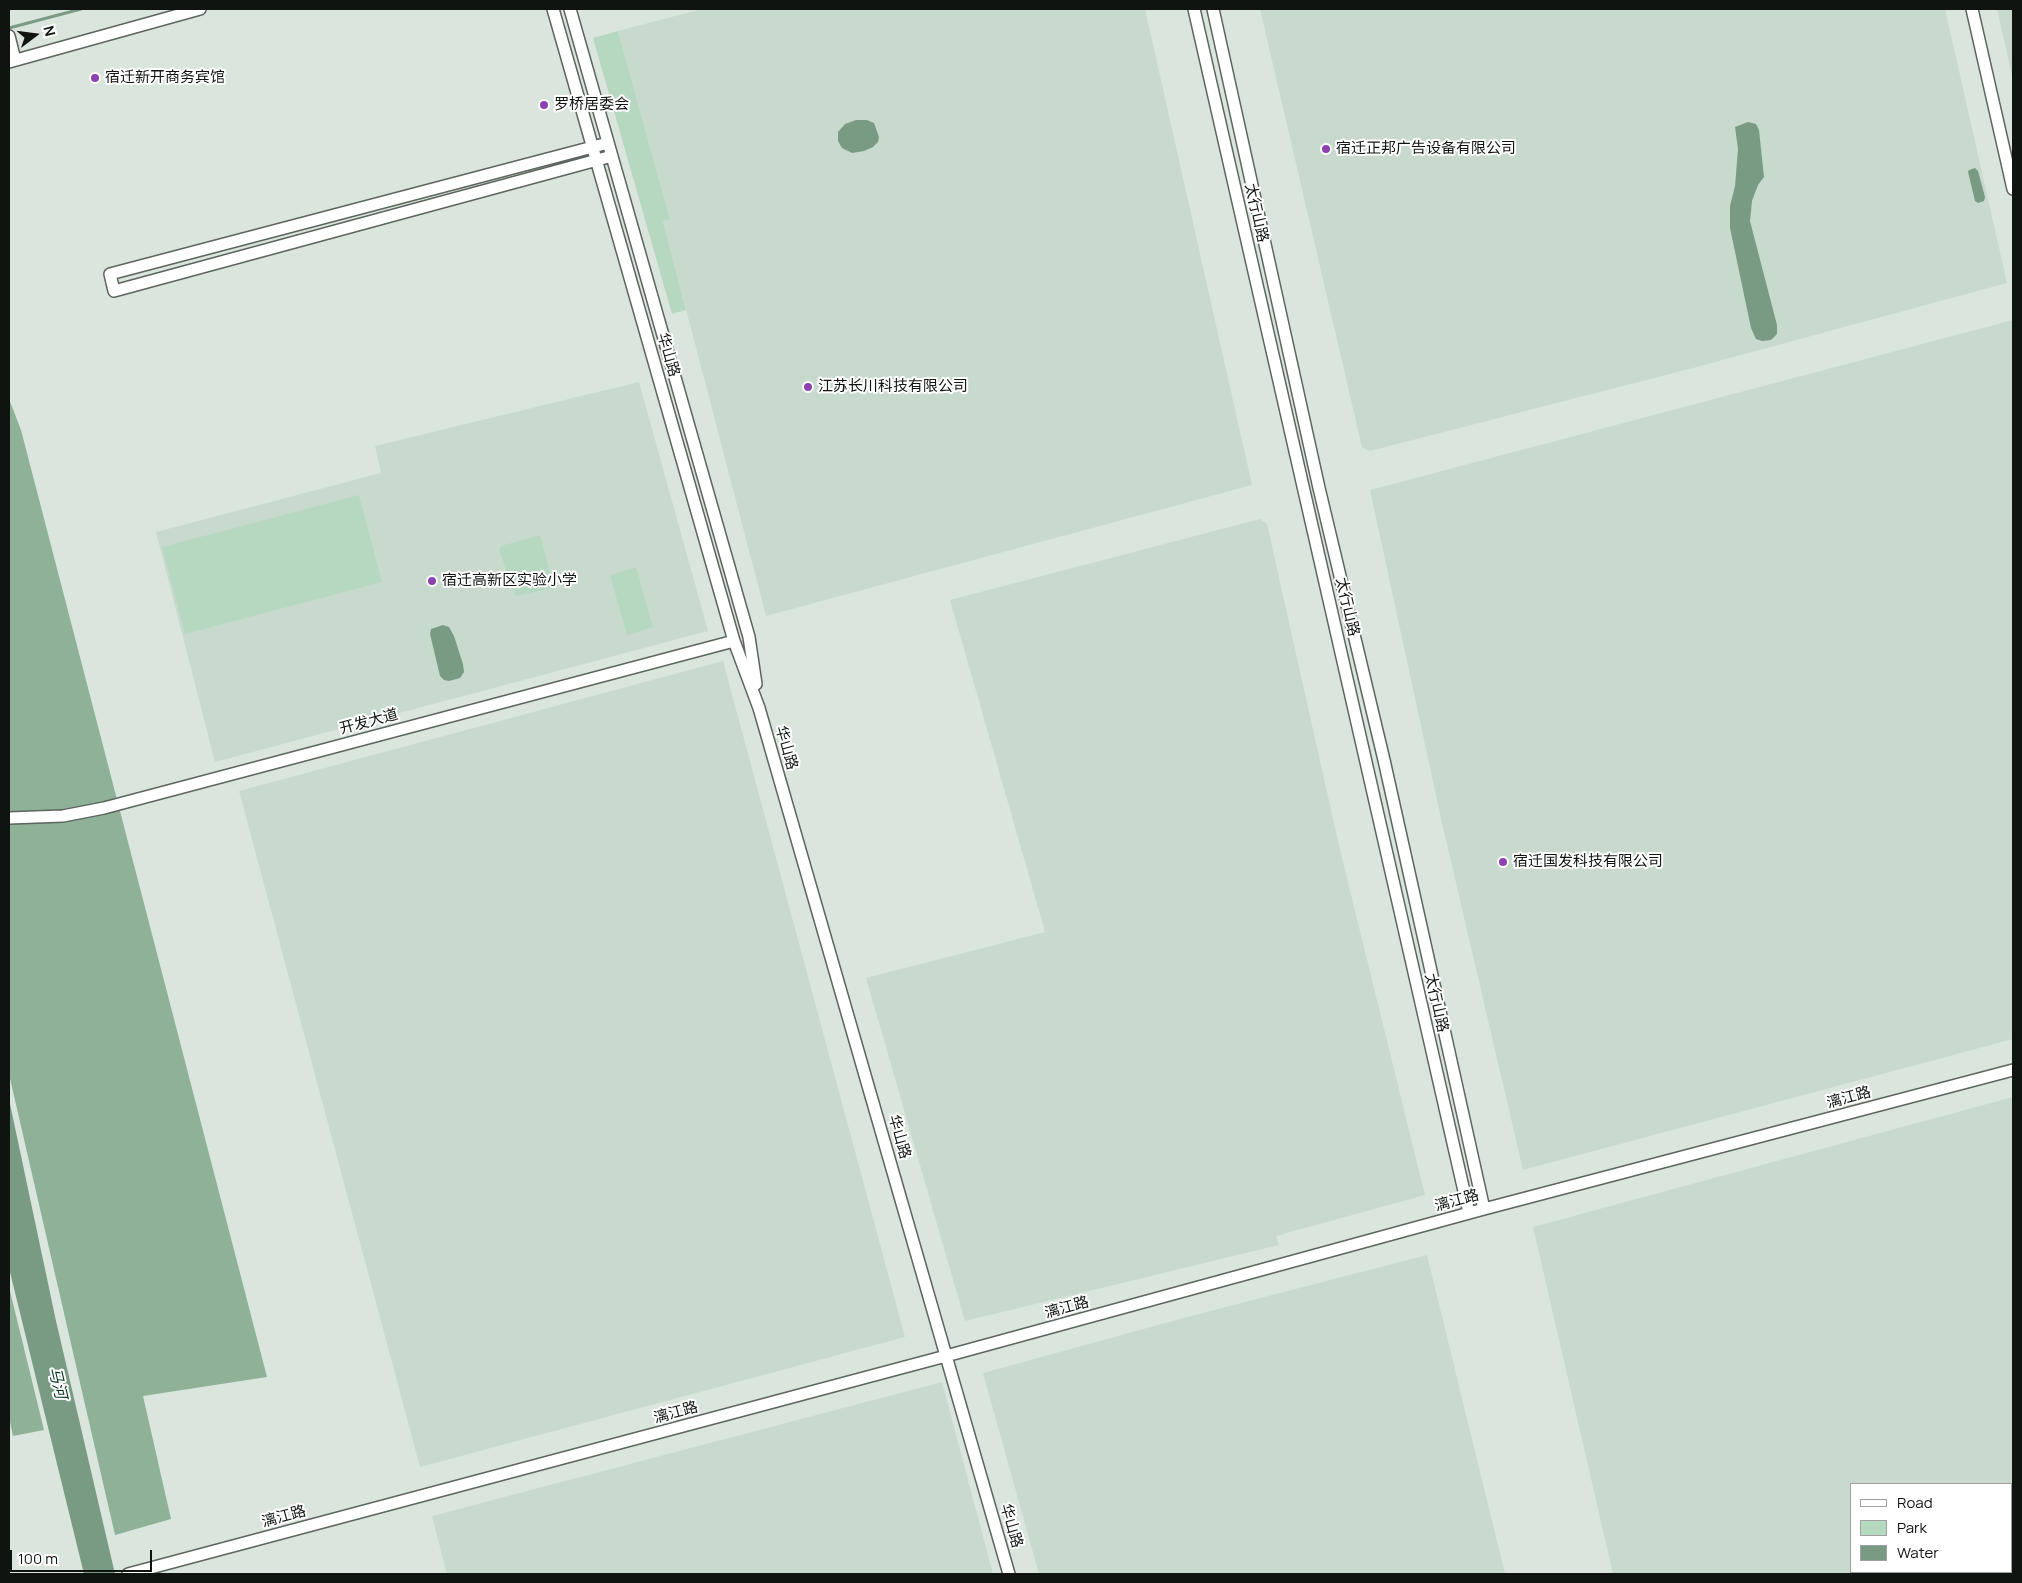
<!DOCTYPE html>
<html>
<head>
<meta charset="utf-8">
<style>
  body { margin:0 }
  #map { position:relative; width:2022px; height:1583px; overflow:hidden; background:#dae5dd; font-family:Manrope,sans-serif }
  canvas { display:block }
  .frame { position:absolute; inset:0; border:10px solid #101411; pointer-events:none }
  .legend { position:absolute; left:1850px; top:1483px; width:162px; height:90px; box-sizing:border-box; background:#fff; border:1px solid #9fa1a0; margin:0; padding:6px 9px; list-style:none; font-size:15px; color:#101411 }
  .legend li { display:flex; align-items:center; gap:10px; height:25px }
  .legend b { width:25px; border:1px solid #9fa1a0 }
  .north { position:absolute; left:10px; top:10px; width:50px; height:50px; -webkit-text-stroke:4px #fff; paint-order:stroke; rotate:75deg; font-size:14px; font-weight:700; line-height:20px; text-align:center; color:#101411 }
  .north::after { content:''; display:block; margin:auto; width:18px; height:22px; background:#101411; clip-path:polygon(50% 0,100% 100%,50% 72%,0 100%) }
  .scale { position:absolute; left:10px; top:1550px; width:142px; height:22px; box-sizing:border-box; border:2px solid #101411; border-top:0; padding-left:6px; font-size:15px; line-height:18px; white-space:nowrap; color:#101411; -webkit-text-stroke:4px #fff; paint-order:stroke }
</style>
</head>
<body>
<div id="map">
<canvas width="2022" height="1583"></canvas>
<div class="frame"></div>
<ul class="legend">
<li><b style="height:6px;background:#fff"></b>Road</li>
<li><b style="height:14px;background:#b7d8c0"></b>Park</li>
<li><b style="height:14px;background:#799b83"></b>Water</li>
</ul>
<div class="north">N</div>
<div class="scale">100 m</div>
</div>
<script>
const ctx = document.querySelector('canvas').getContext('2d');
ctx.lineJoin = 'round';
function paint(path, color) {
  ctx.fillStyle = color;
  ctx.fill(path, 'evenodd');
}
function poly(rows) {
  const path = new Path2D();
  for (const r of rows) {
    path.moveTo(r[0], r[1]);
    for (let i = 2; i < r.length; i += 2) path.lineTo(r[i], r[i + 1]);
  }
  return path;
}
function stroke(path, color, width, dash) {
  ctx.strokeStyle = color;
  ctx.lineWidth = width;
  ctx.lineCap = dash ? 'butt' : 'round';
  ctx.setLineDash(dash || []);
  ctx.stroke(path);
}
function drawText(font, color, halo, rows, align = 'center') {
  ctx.font = font + ' Manrope,"Noto Sans SC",sans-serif';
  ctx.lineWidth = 4;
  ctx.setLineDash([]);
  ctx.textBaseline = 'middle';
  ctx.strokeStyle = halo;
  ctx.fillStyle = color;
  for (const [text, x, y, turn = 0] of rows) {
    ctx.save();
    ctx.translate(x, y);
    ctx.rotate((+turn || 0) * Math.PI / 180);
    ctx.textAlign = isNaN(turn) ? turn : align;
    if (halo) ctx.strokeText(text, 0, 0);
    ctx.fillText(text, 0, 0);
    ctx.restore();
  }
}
const built = poly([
  [702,9,1145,9,1252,485,766,616,663,221,670,219,618,31],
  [1260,9,1945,9,2007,283,1693,368,1370,451,1362,447],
  [1997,9,2013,9,2013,80],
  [2013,320,2013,1039,1523,1170,1442,823,1370,490],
  [639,382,708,631,215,762,156,532,381,473,375,446],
  [1260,519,1267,524,1340,850,1425,1195,1276,1236,1279,1245,965,1321,866,978,1045,932,950,600],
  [723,661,905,1337,420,1467,239,791],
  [2013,1097,2013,1574,1613,1574,1533,1227],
  [2011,1484,2011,1572,1851,1572,1851,1484],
  [1427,1255,1505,1574,1039,1574,983,1373,1191,1316],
  [942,1382,993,1574,447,1574,432,1516]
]);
const green = poly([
  [618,31,670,219,663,221,686,310,672,314,593,38],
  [359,495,382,582,185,634,162,547],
  [540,535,554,588,516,596,499,550,501,546],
  [636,567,653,627,627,635,610,575]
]);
const forest = poly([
  [9,399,21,430,267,1377,143,1396,171,1519,115,1535,9,1074],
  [9,1287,44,1430,13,1436,9,1417]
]);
const water = poly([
  [856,120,867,120,874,123,879,137,878,142,873,147,864,151,852,153,842,148,838,141,838,132,845,124],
  [1748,122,1756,124,1759,130,1764,177,1758,185,1752,201,1750,221,1777,325,1777,334,1771,340,1762,341,1756,339,1751,328,1730,228,1730,206,1735,186,1738,149,1735,127],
  [1975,168,1978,171,1985,197,1984,201,1978,203,1975,201,1968,172,1969,170],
  [443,625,449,627,454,636,463,664,464,672,460,678,449,681,444,680,440,676,430,634,431,629],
  [9,1099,56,1321,115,1574,84,1574,9,1268]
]);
const stream = poly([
  [9,28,81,9]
]);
const minor = poly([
  [553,9,734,641,759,708,1009,1574],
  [570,9,749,637,756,684],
  [1194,9,1469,1213],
  [1213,9,1319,488,1384,760,1484,1209],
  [1972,9,2013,189],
  [9,36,15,60],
  [9,62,200,9],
  [608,143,110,274,114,291,612,156],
  [9,818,63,816,104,808,734,641],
  [128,1574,946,1356,1484,1209,2013,1070]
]);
const markers = [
  [95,78,5,"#8e41b1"],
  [544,105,5,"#8e41b1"],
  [1326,149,5,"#8e41b1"],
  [808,387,5,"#8e41b1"],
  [432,581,5,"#8e41b1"],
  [1503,862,5,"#8e41b1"]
];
const poiNames = [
  ["宿迁新开商务宾馆",105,78],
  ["罗桥居委会",554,105],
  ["宿迁正邦广告设备有限公司",1336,149],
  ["江苏长川科技有限公司",818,387],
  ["宿迁高新区实验小学",442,581],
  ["宿迁国发科技有限公司",1513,862]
];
const streetNames = [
  ["太行山路",1256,213,77],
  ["华山路",668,355,74],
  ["太行山路",1347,607,77],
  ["开发大道",369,722,-15],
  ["华山路",786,748,74],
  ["太行山路",1436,1003,77],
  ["漓江路",1849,1098,-15],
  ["华山路",899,1137,74],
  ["漓江路",1457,1201,-15],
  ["漓江路",1067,1308,-15],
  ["漓江路",676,1413,-15],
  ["漓江路",284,1517,-15],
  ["华山路",1011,1526,74]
];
const waterNames = [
  ["马河",57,1383,77]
];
paint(built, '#c8dacd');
paint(green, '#b7d8c0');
paint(forest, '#8eb198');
paint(water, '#799b83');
stroke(stream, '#799b83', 3);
stroke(minor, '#5c655e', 14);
stroke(minor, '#fff', 11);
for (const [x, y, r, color] of markers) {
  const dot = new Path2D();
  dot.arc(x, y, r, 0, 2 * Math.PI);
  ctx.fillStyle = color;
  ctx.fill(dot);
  stroke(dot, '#fff', 2);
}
drawText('15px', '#101411', '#fff', poiNames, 'left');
drawText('15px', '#101411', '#fff', streetNames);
drawText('italic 16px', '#09361d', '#fff', waterNames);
</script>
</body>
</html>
